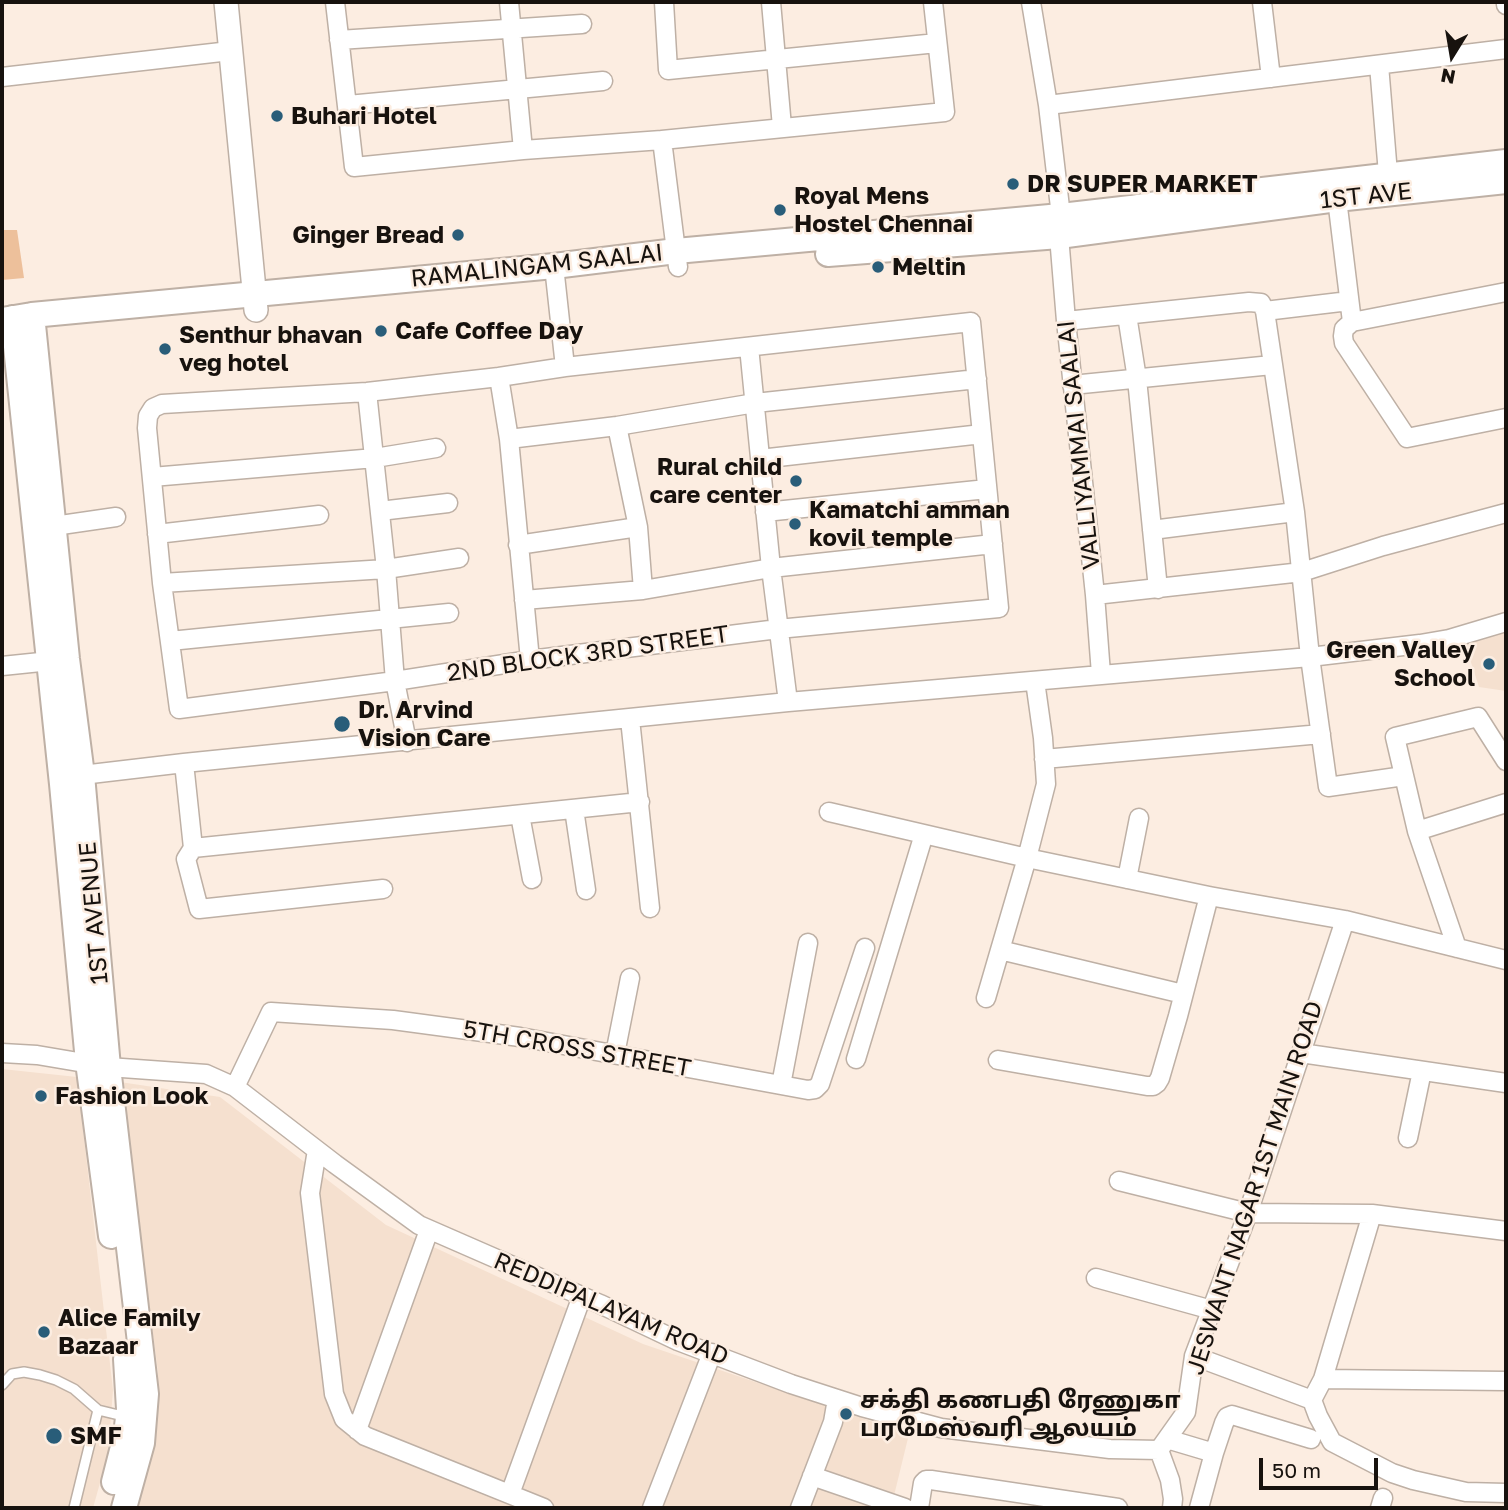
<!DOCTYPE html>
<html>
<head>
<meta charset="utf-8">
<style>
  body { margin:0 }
  #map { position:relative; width:1508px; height:1510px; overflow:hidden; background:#fcede1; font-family:"Golos Text",sans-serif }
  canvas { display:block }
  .frame { position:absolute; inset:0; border:4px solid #17120e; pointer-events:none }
  .north { position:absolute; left:1417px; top:21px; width:70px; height:70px; -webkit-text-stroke:5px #fcede1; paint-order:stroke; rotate:191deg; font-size:19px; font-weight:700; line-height:28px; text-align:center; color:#17120e }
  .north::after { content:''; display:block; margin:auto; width:24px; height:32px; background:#17120e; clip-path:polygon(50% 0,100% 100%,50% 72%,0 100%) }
  .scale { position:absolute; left:1259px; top:1458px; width:119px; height:32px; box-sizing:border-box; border:4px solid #17120e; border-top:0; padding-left:9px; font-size:21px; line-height:24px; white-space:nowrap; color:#17120e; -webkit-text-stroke:5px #fcede1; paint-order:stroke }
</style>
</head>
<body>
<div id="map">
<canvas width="1508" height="1510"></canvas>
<div class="frame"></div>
<div class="north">N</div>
<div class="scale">50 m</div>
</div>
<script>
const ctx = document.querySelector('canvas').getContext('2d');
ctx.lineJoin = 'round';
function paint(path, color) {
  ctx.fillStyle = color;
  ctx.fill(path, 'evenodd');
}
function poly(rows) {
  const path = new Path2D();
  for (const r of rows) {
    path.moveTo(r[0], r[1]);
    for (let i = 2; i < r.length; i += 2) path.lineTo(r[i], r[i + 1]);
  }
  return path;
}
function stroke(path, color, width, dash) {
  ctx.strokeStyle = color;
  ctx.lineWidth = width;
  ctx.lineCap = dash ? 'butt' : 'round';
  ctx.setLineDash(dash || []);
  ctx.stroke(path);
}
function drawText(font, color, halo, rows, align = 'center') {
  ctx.font = font + ' "Golos Text","Noto Sans Tamil",sans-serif';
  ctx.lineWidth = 5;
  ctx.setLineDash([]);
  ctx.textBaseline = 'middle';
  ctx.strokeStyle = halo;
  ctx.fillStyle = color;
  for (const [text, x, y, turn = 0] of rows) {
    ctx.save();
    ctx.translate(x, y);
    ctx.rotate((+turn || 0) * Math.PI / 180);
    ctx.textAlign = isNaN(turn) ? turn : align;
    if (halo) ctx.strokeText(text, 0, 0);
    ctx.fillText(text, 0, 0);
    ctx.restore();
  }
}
const built = poly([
  [1506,628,1506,691,1479,687,1464,641],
  [2,1069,77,1077,113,1390,108,1454,93,1508,2,1508],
  [120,1082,220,1097,386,1225,643,1344,909,1434,891,1508,135,1508,152,1439,158,1372]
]);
const green = poly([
  [2,230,17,230,24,278,2,280]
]);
const service = poly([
  [2,1385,12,1374,24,1372,40,1375,56,1380,74,1389,98,1410,127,1417],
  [74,1508,98,1410]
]);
const minor = poly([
  [335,2,354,167,523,150,662,140,945,112,933,2],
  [509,2,523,150],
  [664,2,668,70,937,43],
  [771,2,782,127],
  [1031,2,1048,105,1061,216,1059,236,1066,321,1095,595,1101,674],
  [1262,2,1271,78],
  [1506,2,1506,5],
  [339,40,582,24],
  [1379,65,1389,186],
  [2,77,230,51],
  [348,105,603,81],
  [1048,105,1506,49],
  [662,140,678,267],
  [1337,199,1352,322],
  [554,266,565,367],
  [1506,292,1352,322,1344,329,1343,336,1344,343,1407,438,1506,418],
  [1265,311,1349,301],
  [1127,315,1137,379,1158,589],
  [1066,321,1249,302,1261,303,1265,311,1295,512,1310,657,1328,787,1404,776],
  [971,322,999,608,778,629,530,660,395,681,179,709,162,583,147,428,148,416,153,408,162,404,367,392,499,377,565,367,971,322],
  [749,347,771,568,788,702],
  [499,377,509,439,530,660],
  [1072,385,1272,365],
  [367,392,386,569,395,681,407,742],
  [617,426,638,527,643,590],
  [509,439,617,426,755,403,977,379],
  [760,459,982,434],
  [152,477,375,458,436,448],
  [380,511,448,503],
  [765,512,987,489],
  [54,526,116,517],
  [1152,530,1295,512],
  [157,534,319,515],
  [518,545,638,527],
  [162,583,386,569,459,558],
  [1095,595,1302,572,1383,546,1506,513],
  [524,600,643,590,771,568,993,544],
  [170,641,449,613],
  [2,666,60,660],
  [1035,681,1043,738,1046,784,1027,858,1000,950,1183,994],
  [630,719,650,908],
  [1044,759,1321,734],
  [184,763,193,848,186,859,199,909,383,889],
  [71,780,82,775,184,763,788,702,1310,657,1420,644,1449,639,1506,622],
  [574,809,586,890],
  [829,812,1027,858,1209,896,1345,920,1506,960],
  [520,815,532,879],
  [1417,831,1506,803],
  [193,848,640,802],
  [1127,879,1139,818],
  [1457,948,1417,831,1395,737,1478,717,1506,761],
  [986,998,1000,950],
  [2,1053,37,1055,108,1067,206,1074,235,1087,335,1164,419,1225,600,1304,678,1341,791,1384,862,1407,941,1428,1110,1449,1159,1450],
  [1301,1053,1506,1083],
  [615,1054,630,978],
  [856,1059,924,834],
  [998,1060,1147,1086,1153,1086,1157,1083,1160,1078,1178,1016,1209,896],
  [781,1085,808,943],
  [235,1087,271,1012,393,1020,520,1037,808,1090,815,1089,820,1084,865,948],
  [1408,1138,1422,1071],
  [317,1150,310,1193,334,1394,344,1419,365,1436,544,1508],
  [1119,1181,1248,1213,1372,1214,1506,1231],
  [1096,1278,1212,1310],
  [1194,1356,1312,1400,1323,1379,1506,1381],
  [1323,1379,1372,1214],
  [1312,1400,1318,1416,1332,1442,1392,1473,1413,1480,1466,1492,1506,1493],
  [357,1430,429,1230],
  [1167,1439,1214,1453,1199,1508],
  [1159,1450,1186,1412,1194,1356,1248,1213,1345,920],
  [1159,1450,1170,1480,1173,1499,1172,1508],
  [1214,1453,1224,1423,1227,1417,1232,1415,1311,1439],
  [812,1476,905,1508],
  [510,1494,582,1296],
  [652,1508,712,1353],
  [800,1508,833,1422,837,1399],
  [919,1508,923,1483,926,1480,931,1480,1118,1508],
  [1380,1508,1383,1498]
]);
const tertiary = poly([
  [226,2,256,310]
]);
const secondary = poly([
  [828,254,1059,236,1337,199,1506,181],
  [32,315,67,659,82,775,108,1067,146,1394,142,1443,124,1508],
  [13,318,62,784,88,1062,111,1236],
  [2,320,32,315,554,266,676,251,1061,216,1131,208,1193,198,1506,162],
  [114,1482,126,1435,129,1409,126,1359]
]);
const markers = [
  [277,116,7,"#295d79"],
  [1013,184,7,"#295d79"],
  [780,210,7,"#295d79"],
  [458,235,7,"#295d79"],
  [878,267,7,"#295d79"],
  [381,331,7,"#295d79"],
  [165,349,7,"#295d79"],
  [796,481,7,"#295d79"],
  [795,524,7,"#295d79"],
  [1489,664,7,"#295d79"],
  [342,724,9,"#295d79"],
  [41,1096,7,"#295d79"],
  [44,1332,7,"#295d79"],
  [846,1414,7,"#295d79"],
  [54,1436,9,"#295d79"]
];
const poiNames = [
  ["Buhari Hotel",291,116],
  ["DR SUPER MARKET",1027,184],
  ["Royal Mens",794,196],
  ["Hostel Chennai",794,224],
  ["Ginger Bread",444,235,"right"],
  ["Meltin",892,267],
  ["Cafe Coffee Day",395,331],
  ["Senthur bhavan",179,335],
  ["veg hotel",179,363],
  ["Rural child",782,467,"right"],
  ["care center",782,495,"right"],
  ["Kamatchi amman",809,510],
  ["kovil temple",809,538],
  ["Green Valley",1475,650,"right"],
  ["School",1475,678,"right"],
  ["Dr. Arvind",358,710],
  ["Vision Care",358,738],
  ["Fashion Look",55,1096],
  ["Alice Family",58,1318],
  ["Bazaar",58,1346],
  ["சக்தி கணபதி ரேணுகா",860,1400],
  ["பரமேஸ்வரி ஆலயம்",860,1428],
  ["SMF",70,1436]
];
const streetNames = [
  ["1ST AVE",1366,196,-6],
  ["RAMALINGAM SAALAI",537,266,-6],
  ["VALLIYAMMAI SAALAI",1079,445,-96],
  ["2ND BLOCK 3RD STREET",588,654,-8],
  ["1ST AVENUE",94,913,-95],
  ["5TH CROSS STREET",577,1049,10],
  ["JESWANT NAGAR 1ST MAIN ROAD",1255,1188,-72],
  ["REDDIPALAYAM ROAD",611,1309,23]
];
paint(built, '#f5e0cf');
paint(green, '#edc09b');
stroke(service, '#beb0a5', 12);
stroke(minor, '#beb0a5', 21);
stroke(tertiary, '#beb0a5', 26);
stroke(secondary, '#beb0a5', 28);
stroke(service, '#fff', 9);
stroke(minor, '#fff', 18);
stroke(tertiary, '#fff', 23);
stroke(secondary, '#fff', 24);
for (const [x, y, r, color] of markers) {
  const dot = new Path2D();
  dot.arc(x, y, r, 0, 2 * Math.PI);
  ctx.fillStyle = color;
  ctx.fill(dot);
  stroke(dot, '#fcede1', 2.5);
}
drawText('bold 24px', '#17120e', '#fcede1', poiNames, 'left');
drawText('24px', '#17120e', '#fcede1', streetNames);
</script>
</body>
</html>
